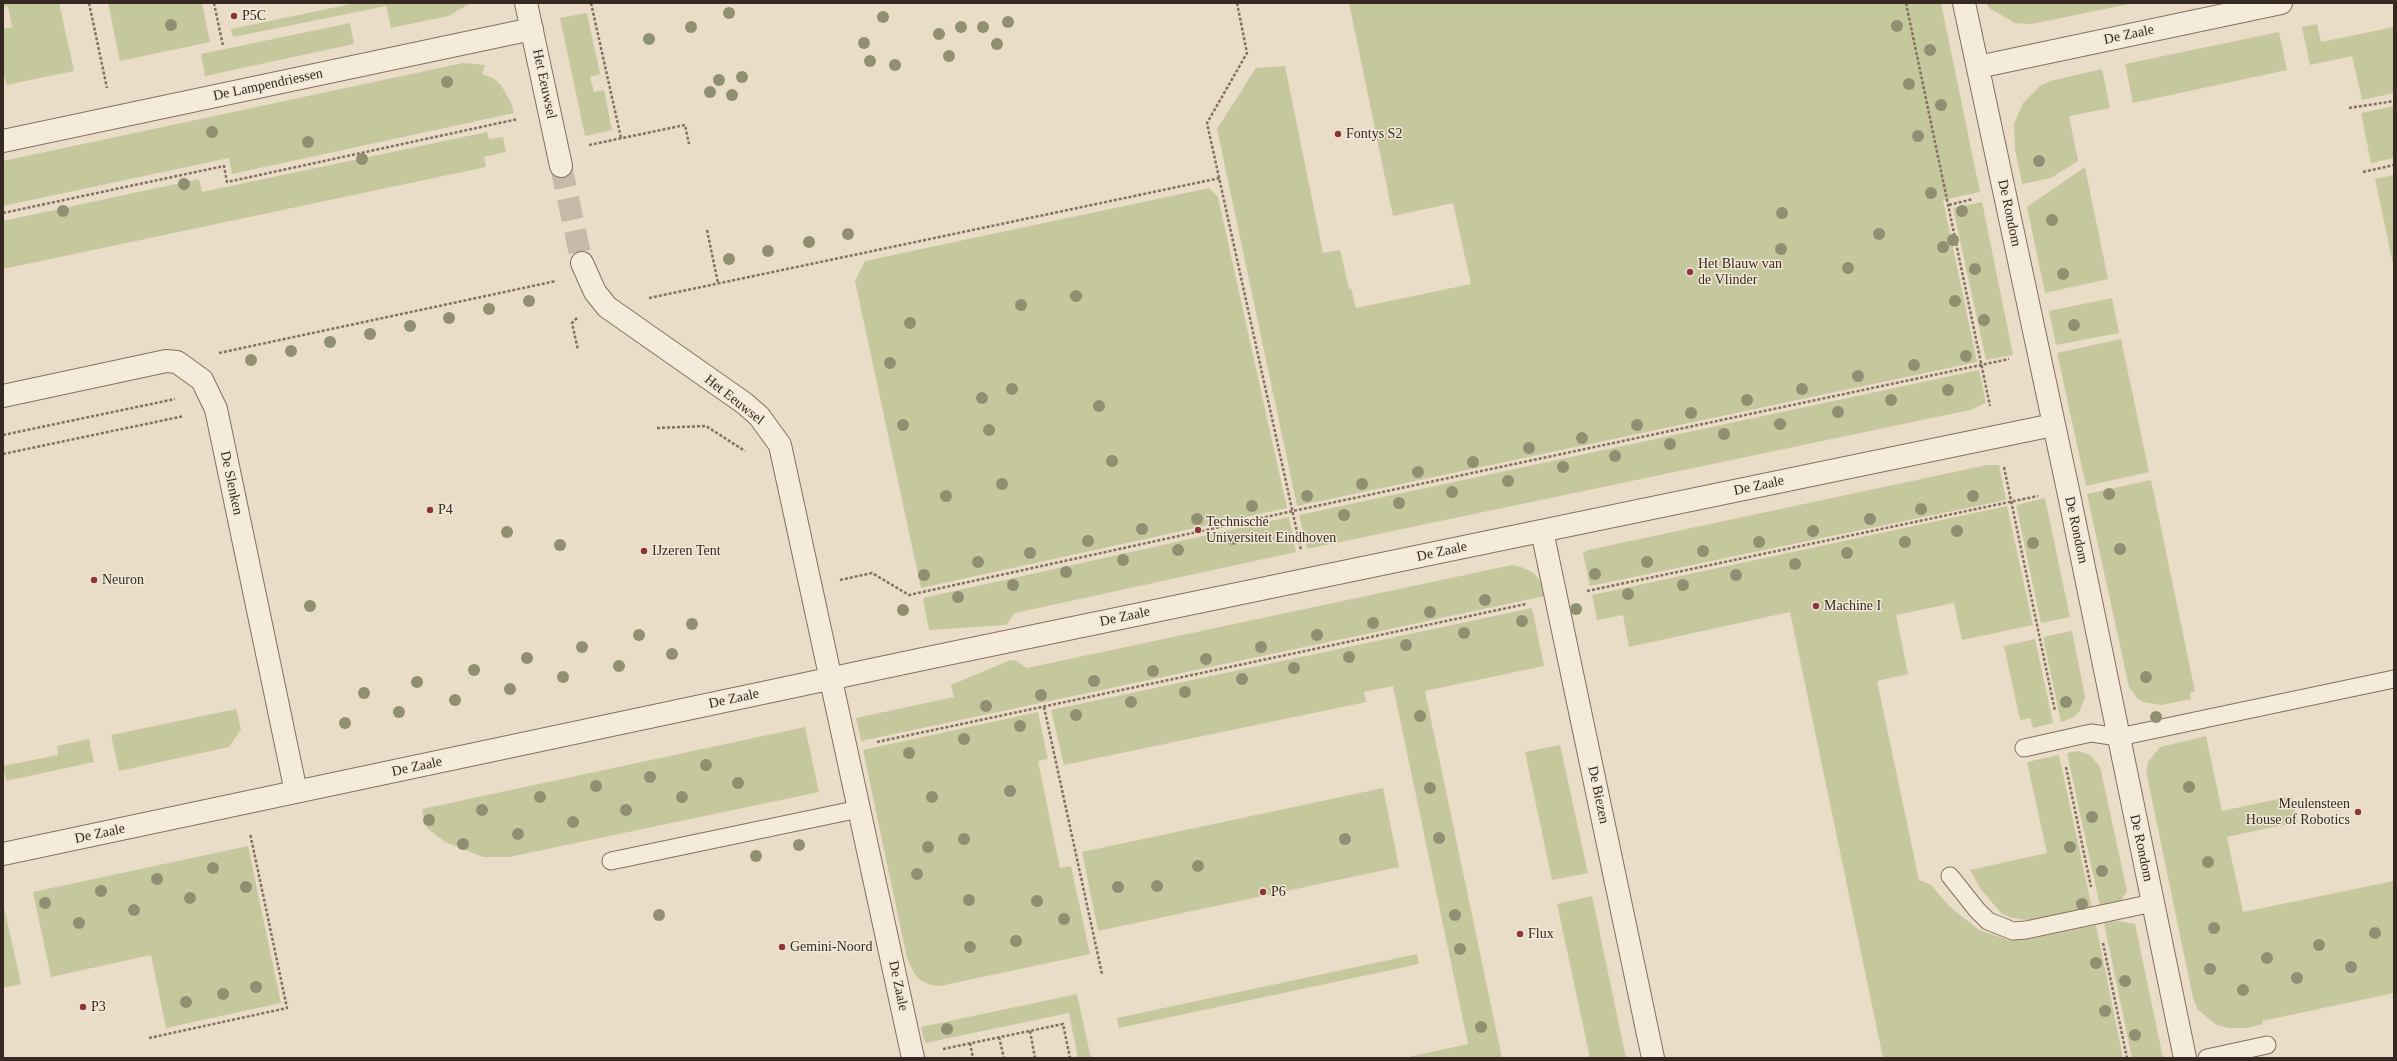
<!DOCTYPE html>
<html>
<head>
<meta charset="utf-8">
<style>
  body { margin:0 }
  #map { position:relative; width:2397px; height:1061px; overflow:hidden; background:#eaddc8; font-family:Georgia,serif }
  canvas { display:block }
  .frame { position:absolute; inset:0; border:4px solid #362921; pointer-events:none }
</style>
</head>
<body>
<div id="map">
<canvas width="2397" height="1061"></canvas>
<div class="frame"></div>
</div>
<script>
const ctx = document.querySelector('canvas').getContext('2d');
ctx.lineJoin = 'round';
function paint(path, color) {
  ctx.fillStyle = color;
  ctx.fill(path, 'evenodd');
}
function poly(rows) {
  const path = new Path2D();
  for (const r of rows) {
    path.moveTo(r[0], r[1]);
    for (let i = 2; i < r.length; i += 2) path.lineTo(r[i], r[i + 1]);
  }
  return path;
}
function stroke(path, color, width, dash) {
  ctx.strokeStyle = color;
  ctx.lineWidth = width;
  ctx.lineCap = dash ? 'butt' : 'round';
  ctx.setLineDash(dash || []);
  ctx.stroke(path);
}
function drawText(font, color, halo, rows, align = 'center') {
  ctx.font = font + ' Georgia,serif';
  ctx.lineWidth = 3;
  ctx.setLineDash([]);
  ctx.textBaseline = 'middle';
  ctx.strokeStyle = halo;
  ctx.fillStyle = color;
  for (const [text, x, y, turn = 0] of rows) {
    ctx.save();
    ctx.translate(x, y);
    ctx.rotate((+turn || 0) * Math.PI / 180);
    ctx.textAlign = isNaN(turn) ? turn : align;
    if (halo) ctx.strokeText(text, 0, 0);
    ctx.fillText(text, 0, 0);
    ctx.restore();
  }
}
const green = poly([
  [3,3,59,3,74,71,6,85,3,69,3,29,12,27,8,6,3,7],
  [108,3,202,3,210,42,120,61],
  [356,3,471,3,448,16,391,28,386,6,233,37,231,29],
  [1349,3,1941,3,1980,192,1943,200,1977,362,1297,506,1217,129,1256,68,1285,66,1323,253,1340,250,1349,289,1351,288,1356,308,1471,284,1453,203,1393,216],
  [1986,3,2134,3,2032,24,2015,23,1989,8],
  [587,13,600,74,590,77,594,92,604,90,612,130,585,136,560,18],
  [350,23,354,44,205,76,201,54],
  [2317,24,2321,42,2394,27,2394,93,2362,100,2352,56,2310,65,2302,27],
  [2279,32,2287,70,2133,103,2125,64],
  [463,63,485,65,482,74,493,78,501,85,511,103,514,113,232,174,229,158,3,206,3,161],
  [2102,69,2110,108,2069,116,2078,161,2051,178,2022,184,2015,149,2014,124,2023,103,2040,86,2050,81],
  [2394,106,2394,158,2371,163,2361,113],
  [487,132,489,139,503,137,506,152,484,157,486,167,3,269,3,221,199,179,202,192],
  [2085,167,2108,279,2045,293,2027,207],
  [2394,175,2394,269,2375,179],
  [1209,188,1218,197,1287,508,921,588,855,281,865,261],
  [1982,202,2013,355,1986,360,1953,208],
  [2112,298,2119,333,2056,345,2049,311],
  [2121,339,2149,472,2086,486,2057,353],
  [1979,370,1986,403,1970,410,1307,549,1299,515],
  [1987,465,1999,465,2006,500,1590,586,1583,553,1588,550],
  [2151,480,2195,691,2190,693,2191,699,2161,705,2144,702,2138,699,2129,687,2087,494],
  [2045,498,2070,617,2041,623,2016,505],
  [2007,506,2033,625,1962,640,1954,603,1896,615,1908,674,1877,681,1919,880,1931,885,1949,906,1979,930,2009,940,2029,939,2096,925,2123,1058,1883,1058,1790,612,1629,647,1623,615,1597,620,1592,595],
  [1289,517,1296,552,1015,613,1006,625,929,630,923,598],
  [1512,565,1521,567,1534,573,1543,585,1545,596,861,741,856,718,954,697,951,685,1011,660,1015,660,1027,668],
  [1532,608,1544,666,1425,691,1502,1058,1404,1058,1468,1044,1393,686,1364,692,1366,702,1064,765,1051,710],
  [2072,631,2085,697,2079,712,2074,717,2061,722,2043,637],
  [2035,639,2053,723,2033,728,2030,718,2020,720,2004,646],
  [236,709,241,729,229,747,119,771,111,735],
  [1038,712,1048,759,1038,761,1060,868,1071,866,1090,954,940,986,931,985,920,980,914,973,907,958,863,750],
  [805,727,819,792,509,857,483,857,445,842,427,828,424,819,422,809],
  [2206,736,2222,811,2292,796,2297,822,2227,837,2243,912,2394,881,2394,993,2262,1021,2263,1024,2247,1028,2228,1028,2217,1025,2198,1010,2193,998,2146,771,2148,762,2160,747],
  [89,739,94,762,6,781,3,766,58,755,57,746],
  [1560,745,1588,873,1552,880,1525,752],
  [2078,751,2090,755,2100,767,2127,891,2121,901,2100,906,2067,753],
  [2059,755,2092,908,2045,918,2027,920,2012,918,2002,914,1980,888,1970,870,2047,853,2027,762],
  [1383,788,1399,867,1098,931,1082,852],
  [248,846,281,1003,166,1028,151,955,51,977,33,892],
  [1592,896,1626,1058,1590,1058,1557,904],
  [3,903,21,984,3,988],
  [2118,921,2135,924,2163,1058,2132,1058,2104,923],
  [1417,954,1419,964,1119,1028,1117,1018],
  [1077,994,1091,1058,1078,1058,1069,1013,925,1043,921,1027]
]);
const minorTunnel = poly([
  [561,166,582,263]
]);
const path = poly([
  [89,3,107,88],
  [214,3,223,46],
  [591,3,621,138],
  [1237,3,1247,53,1207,123,1301,550],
  [1906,3,1990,406],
  [2349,108,2394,101],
  [589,145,685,125,689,144],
  [2363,172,2394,165],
  [1949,205,1973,199],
  [3,213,224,166,227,182,518,119],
  [707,230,718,283],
  [649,298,1220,178],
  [577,318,572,323,578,350],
  [219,353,556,281],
  [657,428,706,426,745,451],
  [3,435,175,399],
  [3,454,184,416],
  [2004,467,2055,711],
  [840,580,872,573,909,595,1293,511,2009,359],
  [1587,591,2038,496],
  [1044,707,1102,974],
  [877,742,1526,604],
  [2066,767,2091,887],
  [2103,943,2127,1058],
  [1030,1031,1035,1058],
  [999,1037,1004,1058],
  [149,1038,287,1008,250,833],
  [970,1043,973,1058],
  [943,1049,1063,1024,1070,1058]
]);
const service = poly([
  [2024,748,2091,733,2119,737,2394,679],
  [611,861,859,809],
  [1950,876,1977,910,1988,921,2013,931,2026,930,2153,903],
  [2207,1058,2267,1045]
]);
const minor = poly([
  [526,3,561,166],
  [1964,3,2068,490,2185,1058],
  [1978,67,2281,3],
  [3,141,532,29],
  [582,263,595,292,607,307,744,403,759,416,780,445,913,1058],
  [3,396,166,361,177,362,202,380,216,409,296,792],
  [1542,531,1653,1058],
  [3,854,923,659,2053,425]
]);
const trees = [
  [729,13],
  [883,17],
  [1008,22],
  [171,25],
  [1897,26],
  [691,27],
  [961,27],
  [983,27],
  [939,34],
  [649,39],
  [864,43],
  [997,44],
  [1930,50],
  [949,56],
  [870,61],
  [895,65],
  [742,77],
  [719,80],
  [447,82],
  [1909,84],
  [710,92],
  [732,95],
  [1941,105],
  [212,132],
  [1918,136],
  [308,142],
  [362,159],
  [2039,161],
  [184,184],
  [1931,193],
  [63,211],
  [1962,211],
  [1782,213],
  [2052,220],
  [848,234],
  [1879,234],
  [1953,240],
  [809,242],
  [1943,247],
  [1781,249],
  [768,251],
  [729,259],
  [1848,268],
  [1975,269],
  [2063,274],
  [1076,296],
  [529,301],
  [1955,301],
  [1021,305],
  [489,309],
  [449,318],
  [1984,320],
  [910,323],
  [2074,325],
  [410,326],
  [370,334],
  [330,342],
  [291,351],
  [1966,356],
  [251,360],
  [890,363],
  [1914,365],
  [1858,376],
  [1012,389],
  [1802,389],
  [1948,390],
  [982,398],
  [1747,400],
  [1891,400],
  [1099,406],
  [1838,412],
  [1691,413],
  [1780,424],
  [903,425],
  [1637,425],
  [989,430],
  [1724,434],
  [1582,438],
  [1670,444],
  [1529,448],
  [1615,456],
  [1112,461],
  [1473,462],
  [1563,467],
  [1418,472],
  [1508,481],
  [1002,484],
  [1362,484],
  [1452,492],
  [2109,494],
  [946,496],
  [1307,496],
  [1973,496],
  [1399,503],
  [1252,506],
  [1921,509],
  [1344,515],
  [1197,519],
  [1870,519],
  [1142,529],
  [1813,531],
  [1957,531],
  [507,532],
  [1233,539],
  [1088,541],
  [1759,542],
  [1905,542],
  [2033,543],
  [560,545],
  [2120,549],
  [1178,550],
  [1703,551],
  [1030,553],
  [1847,553],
  [1123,560],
  [978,562],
  [1647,562],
  [1795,564],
  [1066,572],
  [1595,574],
  [924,575],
  [1736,575],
  [1013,585],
  [1683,585],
  [1628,594],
  [958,597],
  [1485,600],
  [310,606],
  [1576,609],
  [903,610],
  [1430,612],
  [1522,621],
  [1373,623],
  [692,624],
  [1464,633],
  [639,635],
  [1317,635],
  [1406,645],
  [582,647],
  [1261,647],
  [672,654],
  [1349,657],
  [527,658],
  [1206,659],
  [619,666],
  [1294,668],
  [474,670],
  [1153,671],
  [563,677],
  [2146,677],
  [1242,679],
  [1094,681],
  [417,682],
  [510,689],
  [1185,692],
  [364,693],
  [1041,695],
  [455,700],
  [1131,702],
  [2066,702],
  [986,706],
  [399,712],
  [1076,715],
  [1420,716],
  [2156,717],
  [345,723],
  [1020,726],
  [964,739],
  [909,753],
  [706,765],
  [650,777],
  [738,783],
  [596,786],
  [2189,787],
  [1430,788],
  [1010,791],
  [540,797],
  [682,797],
  [932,797],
  [482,810],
  [626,810],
  [2092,817],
  [429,820],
  [573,822],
  [518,834],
  [1439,838],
  [964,839],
  [1345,839],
  [463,844],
  [799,845],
  [928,847],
  [2070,847],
  [756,856],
  [2208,862],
  [1198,866],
  [213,868],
  [2102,871],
  [917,874],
  [157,879],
  [1157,886],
  [246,887],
  [1118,887],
  [101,891],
  [190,898],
  [969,900],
  [1037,901],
  [45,903],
  [2082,904],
  [134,910],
  [659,915],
  [1455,915],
  [1064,919],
  [79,923],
  [2214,928],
  [2375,933],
  [1016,941],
  [2319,945],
  [970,947],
  [1460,949],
  [2267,958],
  [2096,963],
  [2351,967],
  [2210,969],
  [2297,978],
  [2125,981],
  [256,987],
  [2243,990],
  [223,994],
  [186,1002],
  [2105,1011],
  [1481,1027],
  [947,1029],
  [2135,1035]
];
const markers = [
  [234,16,4,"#8c363c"],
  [1338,134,4,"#8c363c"],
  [1690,272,4,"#8c363c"],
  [430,510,4,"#8c363c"],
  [1198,530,4,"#8c363c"],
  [644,551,4,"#8c363c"],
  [94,580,4,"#8c363c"],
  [1816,606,4,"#8c363c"],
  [2358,812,4,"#8c363c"],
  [1263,892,4,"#8c363c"],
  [1520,934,4,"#8c363c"],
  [782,947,4,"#8c363c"],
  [83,1007,4,"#8c363c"]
];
const poiNames = [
  ["P5C",242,16],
  ["Fontys S2",1346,134],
  ["Het Blauw van",1698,264],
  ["de Vlinder",1698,280],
  ["P4",438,510],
  ["Technische",1206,522],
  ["Universiteit Eindhoven",1206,538],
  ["IJzeren Tent",652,551],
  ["Neuron",102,580],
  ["Machine I",1824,606],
  ["Meulensteen",2350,804,"right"],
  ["House of Robotics",2350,820,"right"],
  ["P6",1271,892],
  ["Flux",1528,934],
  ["Gemini-Noord",790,947],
  ["P3",91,1007]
];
const streetNames = [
  ["De Zaale",2129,35,-12],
  ["Het Eeuwsel",544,84,78],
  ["De Lampendriessen",268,85,-12],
  ["De Rondom",2009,213,78],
  ["Het Eeuwsel",734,400,38],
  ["De Slenken",231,483,78],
  ["De Zaale",1759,486,-12],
  ["De Rondom",2076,530,78],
  ["De Zaale",1442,552,-12],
  ["De Zaale",1125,617,-12],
  ["De Zaale",734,699,-12],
  ["De Zaale",417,767,-12],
  ["De Biezen",1598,795,78],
  ["De Zaale",100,834,-12],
  ["De Rondom",2141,848,78],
  ["De Zaale",898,986,78]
];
paint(green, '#c5c79d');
stroke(minorTunnel, '#c6b9a7', 22, [22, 11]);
stroke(service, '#84705f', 19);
stroke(minor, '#84705f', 24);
stroke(path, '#84705f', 2.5, [3, 2]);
stroke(service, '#f5ebda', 17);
stroke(minor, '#f5ebda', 22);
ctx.fillStyle = '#918f71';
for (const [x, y] of trees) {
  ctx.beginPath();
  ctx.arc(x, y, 6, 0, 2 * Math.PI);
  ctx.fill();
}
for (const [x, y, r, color] of markers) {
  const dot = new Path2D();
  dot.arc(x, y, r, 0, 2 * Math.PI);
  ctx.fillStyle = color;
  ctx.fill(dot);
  stroke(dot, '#f2e8d7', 1.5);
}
drawText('14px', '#362921', '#f2e8d7', poiNames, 'left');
drawText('14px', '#362921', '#f2e8d7', streetNames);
</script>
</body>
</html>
